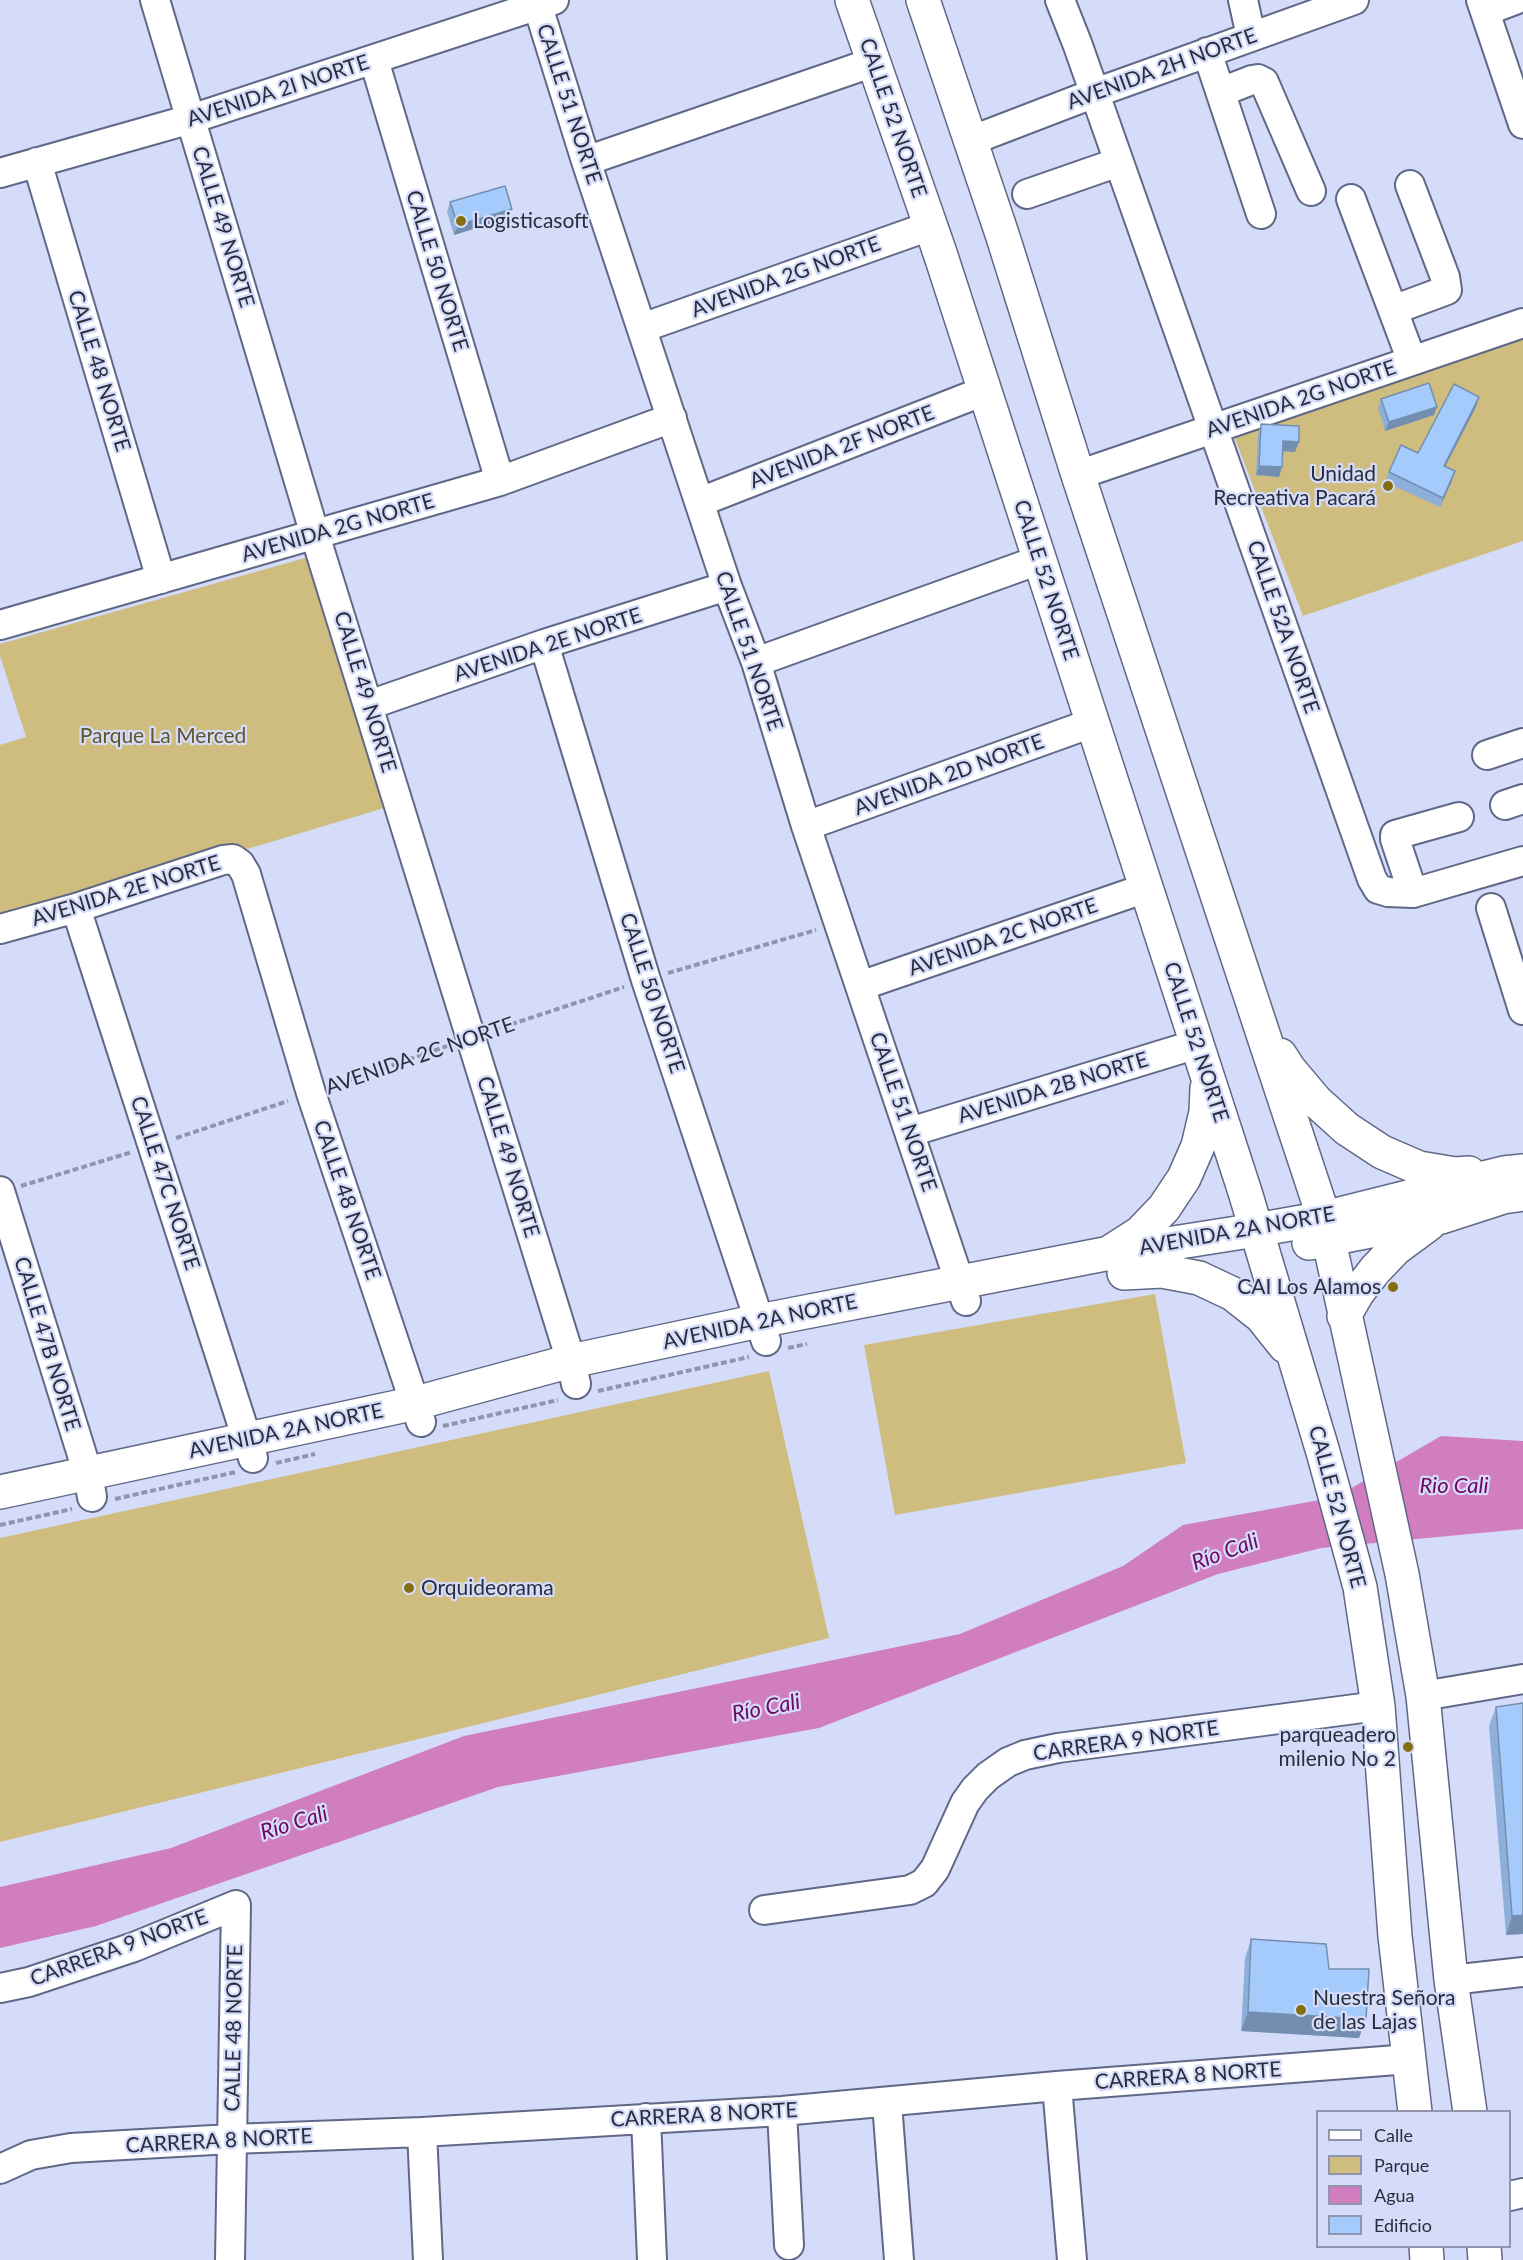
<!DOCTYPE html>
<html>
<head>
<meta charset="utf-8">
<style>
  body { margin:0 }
  #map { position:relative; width:1523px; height:2260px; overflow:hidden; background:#d5dcfa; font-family:Lato,sans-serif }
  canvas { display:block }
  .legend { position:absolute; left:1316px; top:2110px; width:195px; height:138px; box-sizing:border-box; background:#d5dcfa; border:2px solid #9196ae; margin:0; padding:8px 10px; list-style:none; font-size:18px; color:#2a2d3b }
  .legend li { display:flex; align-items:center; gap:12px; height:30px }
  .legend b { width:30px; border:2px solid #9196ae }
</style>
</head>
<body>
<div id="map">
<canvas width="1523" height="2260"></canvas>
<ul class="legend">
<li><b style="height:8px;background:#fff"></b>Calle</li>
<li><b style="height:16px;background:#cebd7f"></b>Parque</li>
<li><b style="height:16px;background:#d17ec1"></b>Agua</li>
<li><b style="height:16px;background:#a5cbfc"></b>Edificio</li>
</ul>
</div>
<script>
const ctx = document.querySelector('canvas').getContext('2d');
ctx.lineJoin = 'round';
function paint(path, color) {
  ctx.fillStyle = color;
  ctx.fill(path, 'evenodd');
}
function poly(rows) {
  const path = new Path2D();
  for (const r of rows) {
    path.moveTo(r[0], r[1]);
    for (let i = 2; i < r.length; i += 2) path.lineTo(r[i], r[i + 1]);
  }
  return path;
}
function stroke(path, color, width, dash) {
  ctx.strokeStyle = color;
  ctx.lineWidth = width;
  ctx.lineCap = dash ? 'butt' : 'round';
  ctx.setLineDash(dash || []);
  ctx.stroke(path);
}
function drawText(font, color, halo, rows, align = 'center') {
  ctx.font = font + ' Lato,sans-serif';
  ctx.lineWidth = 4.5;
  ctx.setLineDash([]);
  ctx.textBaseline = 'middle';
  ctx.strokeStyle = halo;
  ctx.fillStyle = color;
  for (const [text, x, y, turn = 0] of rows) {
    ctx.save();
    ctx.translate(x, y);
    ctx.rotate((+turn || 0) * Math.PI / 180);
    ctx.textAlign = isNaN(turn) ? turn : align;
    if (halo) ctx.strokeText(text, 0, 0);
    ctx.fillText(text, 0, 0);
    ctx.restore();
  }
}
const green = poly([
  [1523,333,1523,541,1303,616,1232,431],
  [312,556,391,806,0,923,0,745,26,737,0,656,0,644],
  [1155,1294,1186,1463,895,1515,864,1345],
  [769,1371,829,1638,0,1842,0,1538]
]);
const water = poly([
  [1441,1436,1523,1441,1523,1529,1321,1548,1218,1574,819,1728,498,1787,96,1926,0,1948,0,1887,171,1848,464,1736,960,1634,1123,1566,1183,1525,1336,1497]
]);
const path = poly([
  [668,973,816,930],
  [494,1030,624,987],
  [332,1086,450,1045],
  [176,1138,288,1101],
  [21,1186,132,1152],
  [788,1348,807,1344],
  [598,1391,749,1357],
  [443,1426,558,1400],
  [276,1463,315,1454],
  [115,1499,236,1472],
  [0,1525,72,1509]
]);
const minor = poly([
  [155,0,315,535,571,1361,576,1384],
  [536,0,586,161,727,586,756,662,806,826,966,1301],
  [1060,0,1077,43,1372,879,1378,889,1388,892,1413,893,1523,861],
  [1243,0,1251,36],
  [1481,0,1523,124],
  [1486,11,1515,0],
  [1207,52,1261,214],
  [374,60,500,481],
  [1221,92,1252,80,1258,79,1264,82,1311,191],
  [970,141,1095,93,1354,0],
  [586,161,874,62],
  [37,162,161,579],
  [0,173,191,119,554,0],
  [1027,194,1119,162],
  [1351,199,1412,361],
  [1393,310,1447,290,1445,277,1410,185],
  [642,328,930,226],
  [1078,475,1523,323],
  [700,502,984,391],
  [0,625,500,481,672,418],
  [544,644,646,980,766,1341],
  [756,662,1039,560],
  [369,705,544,644,727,586],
  [1487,755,1523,743],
  [1505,805,1523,799],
  [806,826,1092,723],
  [1413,893,1395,839,1395,835,1459,817],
  [76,908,253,1458],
  [1491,908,1523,1010],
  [0,929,76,908,223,860,233,859,240,864,246,874,311,1093,421,1422],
  [860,986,1146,888],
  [910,1132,1197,1044],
  [0,1191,88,1474,92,1497],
  [1423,1696,1523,1679],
  [764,1910,910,1890,924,1883,935,1869,965,1803,975,1789,988,1776,1008,1762,1025,1755,1058,1748,1378,1706],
  [1451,1980,1523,1972],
  [0,1988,29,1982,134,1947,236,1905,230,2260],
  [1057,2086,1072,2260],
  [887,2103,899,2260],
  [782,2111,789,2245],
  [646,2118,652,2260],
  [422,2132,428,2260],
  [0,2169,31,2155,71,2148,231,2139,422,2132,782,2111,1057,2086,1410,2059],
  [1510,2196,1523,2193]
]);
const major = poly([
  [852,0,940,253,1245,1192,1323,1452,1360,1587,1378,1706,1395,1936,1415,2112],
  [923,0,1002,234,1078,475,1324,1218,1402,1574,1423,1696,1451,1980,1470,2112],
  [1280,1055,1289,1069,1316,1101,1347,1129,1382,1152,1419,1168,1455,1174,1469,1173],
  [1309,1243,1441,1217,1503,1197,1523,1194],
  [1112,1251,1140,1233,1164,1208,1184,1178,1198,1146,1206,1112,1207,1088],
  [1124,1273,1162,1271,1199,1278,1233,1294,1261,1316,1285,1346],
  [1344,1316,1358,1292,1375,1270,1395,1249,1429,1224],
  [0,1492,416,1403,571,1361,759,1321,1110,1253,1256,1230,1324,1218,1504,1173,1523,1171],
  [1426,2246,1427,2260],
  [1484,2246,1485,2260]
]);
const wall = poly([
  [450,202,508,218,454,235,447,212],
  [1381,399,1434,415,1385,431,1378,408],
  [1476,407,1445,466,1452,481,1440,507,1385,482,1389,472,1418,453],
  [1261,424,1295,452,1283,451,1279,477,1256,475,1258,434],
  [1496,1707,1523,1934,1506,1935,1489,1726],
  [1251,1939,1329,1969,1359,2038,1241,2031,1245,1958]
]);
const shadedWall = poly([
  [512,209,508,218,454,235,458,225],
  [1479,397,1476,407,1441,475,1444,466],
  [1437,407,1434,415,1385,431,1389,422],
  [1283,441,1299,442,1295,452,1280,451],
  [1259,466,1282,467,1279,477,1256,475],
  [1455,471,1452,481,1440,507,1443,498],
  [1523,1915,1523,1934,1506,1935,1512,1916],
  [1248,2012,1366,2019,1359,2038,1241,2031]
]);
const building = poly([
  [505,186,512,209,458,225,450,202,505,186],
  [1429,383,1437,407,1389,422,1381,399,1429,383],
  [1454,384,1479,397,1444,466,1455,471,1443,498,1389,472,1401,445,1418,453,1454,384],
  [1261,424,1299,426,1299,442,1283,441,1282,467,1259,466,1261,424],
  [1523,1703,1523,1915,1512,1916,1496,1707,1523,1703],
  [1251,1939,1326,1944,1329,1969,1369,1969,1366,2019,1248,2012,1251,1939]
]);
const markers = [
  [461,221,6,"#846e0d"],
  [1388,486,6,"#846e0d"],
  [1393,1287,6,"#846e0d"],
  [409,1588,6,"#846e0d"],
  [1408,1747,6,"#846e0d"],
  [1301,2010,6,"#846e0d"]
];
const streetNames = [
  ["AVENIDA 2H NORTE",1162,69,-20],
  ["AVENIDA 2I NORTE",278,91,-18],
  ["CALLE 51 NORTE",569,104,72],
  ["CALLE 52 NORTE",893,118,71],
  ["CALLE 49 NORTE",223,227,73],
  ["CALLE 50 NORTE",437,271,73],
  ["AVENIDA 2G NORTE",786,277,-20],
  ["CALLE 48 NORTE",99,371,73],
  ["AVENIDA 2G NORTE",1301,399,-19],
  ["AVENIDA 2F NORTE",842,447,-21],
  ["AVENIDA 2G NORTE",338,528,-16],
  ["CALLE 52 NORTE",1046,580,72],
  ["CALLE 52A NORTE",1283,627,71],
  ["AVENIDA 2E NORTE",548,645,-18],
  ["CALLE 51 NORTE",749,651,71],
  ["CALLE 49 NORTE",365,692,73],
  ["AVENIDA 2D NORTE",949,775,-20],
  ["AVENIDA 2E NORTE",126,891,-17],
  ["AVENIDA 2C NORTE",1003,937,-19],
  ["CALLE 50 NORTE",652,993,72],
  ["CALLE 52 NORTE",1196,1042,72],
  ["AVENIDA 2C NORTE",420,1056,-19],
  ["AVENIDA 2B NORTE",1053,1088,-17],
  ["CALLE 51 NORTE",903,1112,71],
  ["CALLE 49 NORTE",508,1157,73],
  ["CALLE 47C NORTE",165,1183,72],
  ["CALLE 48 NORTE",347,1200,71],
  ["AVENIDA 2A NORTE",1237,1231,-10],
  ["AVENIDA 2A NORTE",760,1322,-12],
  ["CALLE 47B NORTE",47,1344,73],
  ["AVENIDA 2A NORTE",286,1431,-12],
  ["CALLE 52 NORTE",1337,1507,75],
  ["CARRERA 9 NORTE",1126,1741,-8],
  ["CARRERA 9 NORTE",119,1948,-20],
  ["CALLE 48 NORTE",234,2028,-89],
  ["CARRERA 8 NORTE",1188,2076,-4],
  ["CARRERA 8 NORTE",704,2115,-3],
  ["CARRERA 8 NORTE",219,2141,-3]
];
const poiNames = [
  ["Logisticasoft",473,221],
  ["Unidad",1376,474,"right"],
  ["Recreativa Pacará",1376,498,"right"],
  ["CAI Los Alamos",1381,1287,"right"],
  ["Orquideorama",421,1588],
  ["parqueadero",1396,1735,"right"],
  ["milenio No 2",1396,1759,"right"],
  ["Nuestra Señora",1313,1998],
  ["de las Lajas",1313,2022]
];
const parkNames = [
  ["Parque La Merced",163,736]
];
const waterNames = [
  ["Rio Cali",1454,1486],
  ["Río Cali",1225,1552,-20],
  ["Río Cali",766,1708,-11],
  ["Río Cali",294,1823,-17]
];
paint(green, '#cebd7f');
paint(water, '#d17ec1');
stroke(minor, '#606887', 32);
stroke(major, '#606887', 36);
stroke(path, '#9095ac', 4, [6, 3]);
stroke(minor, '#fff', 28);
stroke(major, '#fff', 33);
paint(wall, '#8eafd9');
paint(shadedWall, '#748eb0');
paint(building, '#a5cbfc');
stroke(building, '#748eb0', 1.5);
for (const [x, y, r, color] of markers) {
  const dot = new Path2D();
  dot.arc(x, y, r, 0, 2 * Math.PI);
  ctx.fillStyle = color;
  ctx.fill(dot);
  stroke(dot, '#d5dcfa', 2);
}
drawText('21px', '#2a2d3b', '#d5dcfa', streetNames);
drawText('21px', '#2a2d3b', '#d5dcfa', poiNames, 'left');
drawText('21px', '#625629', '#d5dcfa', parkNames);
drawText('italic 22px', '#700563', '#d5dcfa', waterNames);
</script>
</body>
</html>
